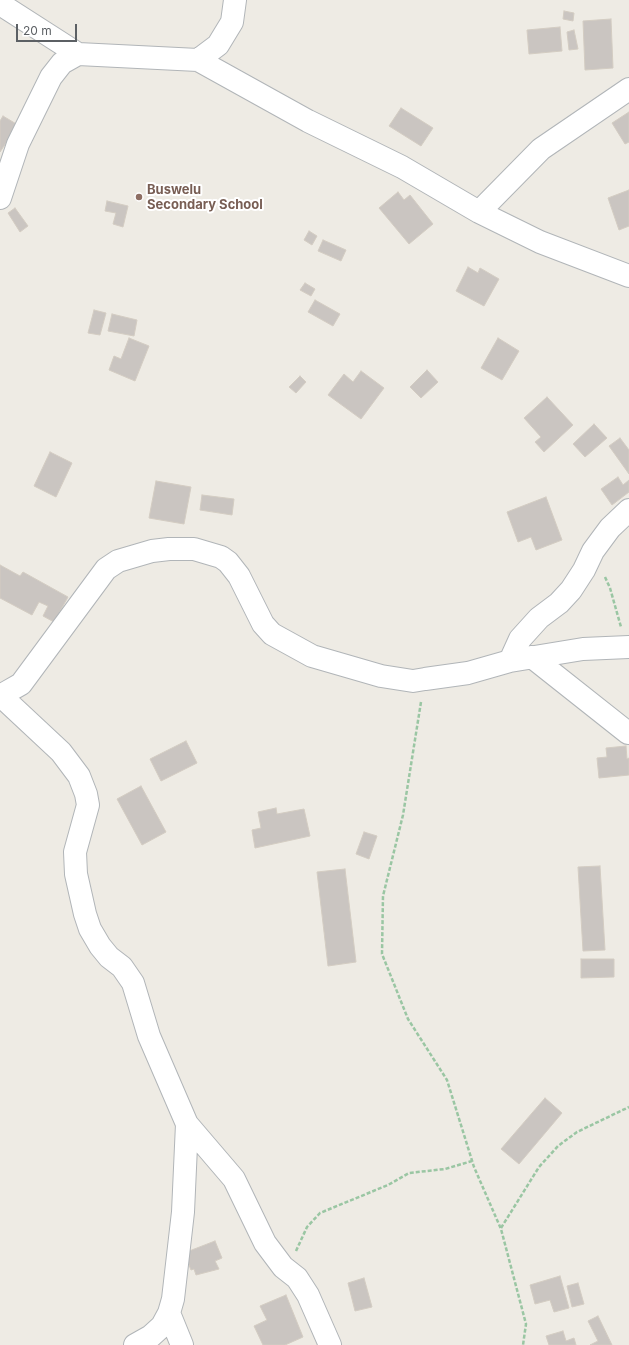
<!DOCTYPE html>
<html>
<head>
<meta charset="utf-8">
<style>
  body { margin:0 }
  #map { position:relative; width:629px; height:1345px; overflow:hidden; background:#eeebe4; font-family:Inter,sans-serif }
  canvas { display:block }
  .scale { position:absolute; left:16px; top:24px; width:61px; height:18px; box-sizing:border-box; border:2px solid #5c6064; border-top:0; padding-left:5px; font-size:12px; line-height:14px; white-space:nowrap; color:#5c6064; -webkit-text-stroke:3px #fff; paint-order:stroke }
</style>
</head>
<body>
<div id="map">
<canvas width="629" height="1345"></canvas>
<div class="scale">20 m</div>
</div>
<script>
const ctx = document.querySelector('canvas').getContext('2d');
ctx.lineJoin = 'round';
function paint(path, color) {
  ctx.fillStyle = color;
  ctx.fill(path, 'evenodd');
}
function poly(rows) {
  const path = new Path2D();
  for (const r of rows) {
    path.moveTo(r[0], r[1]);
    for (let i = 2; i < r.length; i += 2) path.lineTo(r[i], r[i + 1]);
  }
  return path;
}
function stroke(path, color, width, dash) {
  ctx.strokeStyle = color;
  ctx.lineWidth = width;
  ctx.lineCap = dash ? 'butt' : 'round';
  ctx.setLineDash(dash || []);
  ctx.stroke(path);
}
function drawText(font, color, halo, rows, align = 'center') {
  ctx.font = font + ' Inter,sans-serif';
  ctx.lineWidth = 4;
  ctx.setLineDash([]);
  ctx.textBaseline = 'middle';
  ctx.strokeStyle = halo;
  ctx.fillStyle = color;
  for (const [text, x, y, turn = 0] of rows) {
    ctx.save();
    ctx.translate(x, y);
    ctx.rotate((+turn || 0) * Math.PI / 180);
    ctx.textAlign = isNaN(turn) ? turn : align;
    if (halo) ctx.strokeText(text, 0, 0);
    ctx.fillText(text, 0, 0);
    ctx.restore();
  }
}
const building = poly([
  [564,11,574,13,573,21,563,19,564,11],
  [611,19,613,68,585,70,583,21,611,19],
  [560,27,562,51,529,54,527,30,560,27],
  [574,30,578,49,569,50,567,32,574,30],
  [401,108,433,128,421,146,389,126,401,108],
  [629,112,629,142,625,144,612,123,629,112],
  [3,116,18,125,0,152,0,121,3,116],
  [629,190,629,226,619,230,608,198,629,190],
  [398,192,404,200,410,195,433,224,409,244,379,208,398,192],
  [107,201,128,206,123,227,113,224,116,213,105,211,107,201],
  [15,208,28,226,20,232,8,213,15,208],
  [309,231,317,236,312,245,304,240,309,231],
  [323,240,346,250,341,261,318,251,323,240],
  [468,267,478,273,480,268,499,279,484,306,456,291,468,267],
  [305,283,315,289,311,296,300,290,305,283],
  [315,300,340,314,333,326,308,312,315,300],
  [94,310,106,313,100,335,88,333,94,310],
  [112,314,137,320,134,336,108,331,112,314],
  [129,338,149,346,135,381,109,370,114,356,121,359,129,338],
  [498,338,519,351,502,380,481,368,498,338],
  [427,370,438,382,421,398,410,387,427,370],
  [361,371,384,388,361,419,328,395,344,374,353,382,361,371],
  [300,376,306,382,296,393,289,387,300,376],
  [547,397,573,425,544,452,535,442,541,437,524,418,547,397],
  [594,424,607,438,585,457,573,444,594,424],
  [620,438,629,450,629,474,609,446,620,438],
  [50,452,72,463,56,497,34,486,50,452],
  [618,477,623,485,629,480,629,492,612,505,601,489,618,477],
  [156,481,191,487,184,524,149,518,156,481],
  [202,495,234,499,232,515,200,510,202,495],
  [546,497,562,540,536,550,531,537,518,542,507,512,546,497],
  [0,565,20,576,23,572,68,597,54,622,43,616,48,606,39,602,32,615,0,598,0,565],
  [186,741,197,763,161,781,150,759,186,741],
  [626,746,627,759,629,758,629,775,599,778,597,758,607,757,606,748,626,746],
  [141,786,166,832,142,845,117,799,141,786],
  [276,808,277,814,304,809,310,836,255,848,252,830,261,828,258,812,276,808],
  [364,832,377,836,369,859,356,854,364,832],
  [600,866,605,950,583,951,578,867,600,866],
  [345,869,356,962,328,966,317,872,345,869],
  [581,959,614,959,614,977,581,978,581,959],
  [545,1098,562,1113,519,1164,501,1149,545,1098],
  [215,1241,222,1258,215,1261,219,1269,196,1275,194,1269,191,1270,184,1253,215,1241],
  [560,1276,569,1308,554,1312,550,1300,535,1304,530,1285,560,1276],
  [364,1278,372,1307,355,1311,348,1283,364,1278],
  [578,1283,584,1304,572,1307,567,1286,578,1283],
  [286,1295,303,1337,285,1345,263,1345,254,1326,267,1320,260,1306,286,1295],
  [598,1316,612,1345,590,1345,598,1341,588,1321,598,1316],
  [563,1331,566,1341,574,1338,576,1345,549,1345,546,1336,563,1331]
]);
const path = poly([
  [605,577,610,588,621,627],
  [421,702,403,815,383,896,382,954,408,1019,447,1080,474,1167,501,1229,526,1324,523,1345],
  [501,1228,539,1167,558,1146,577,1132,629,1107],
  [296,1251,307,1227,320,1213,388,1185,409,1173,445,1169,472,1161]
]);
const minor = poly([
  [0,4,78,54],
  [198,60,308,121,402,167,479,212,540,242,629,276],
  [0,198,18,144,51,77,62,63,78,54,198,60,218,45,232,22,235,0],
  [479,212,541,149,629,89],
  [532,657,628,733],
  [510,661,520,639,539,618,559,603,571,590,584,570,593,551,610,528,629,510],
  [0,696,21,684,106,569,118,561,152,551,169,549,194,549,221,557,228,562,239,576,263,624,272,634,312,656,381,676,413,681,425,679,468,673,510,661,583,649,629,647],
  [1,696,61,752,79,776,86,794,88,805,75,852,76,874,85,914,90,929,100,946,109,957,122,967,133,983,149,1036,187,1124,183,1212,173,1299,169,1313,162,1326,151,1336,135,1345],
  [187,1124,234,1179,265,1243,283,1267,297,1278,308,1295,330,1345],
  [169,1313,182,1345]
]);
const markers = [
  [139,197,4,"#8d6e63"]
];
const educationNames = [
  ["Buswelu",147,190],
  ["Secondary School",147,205]
];
paint(building, '#cac5c1');
stroke(building, '#d3ccc2', 1);
stroke(minor, '#b1b5b8', 24);
stroke(path, '#9ac6a3', 2.5, [4, 2]);
stroke(minor, '#fff', 22);
for (const [x, y, r, color] of markers) {
  const dot = new Path2D();
  dot.arc(x, y, r, 0, 2 * Math.PI);
  ctx.fillStyle = color;
  ctx.fill(dot);
  stroke(dot, '#fff', 1.5);
}
drawText('bold 13px', '#785e54', '#fff', educationNames, 'left');
</script>
</body>
</html>
